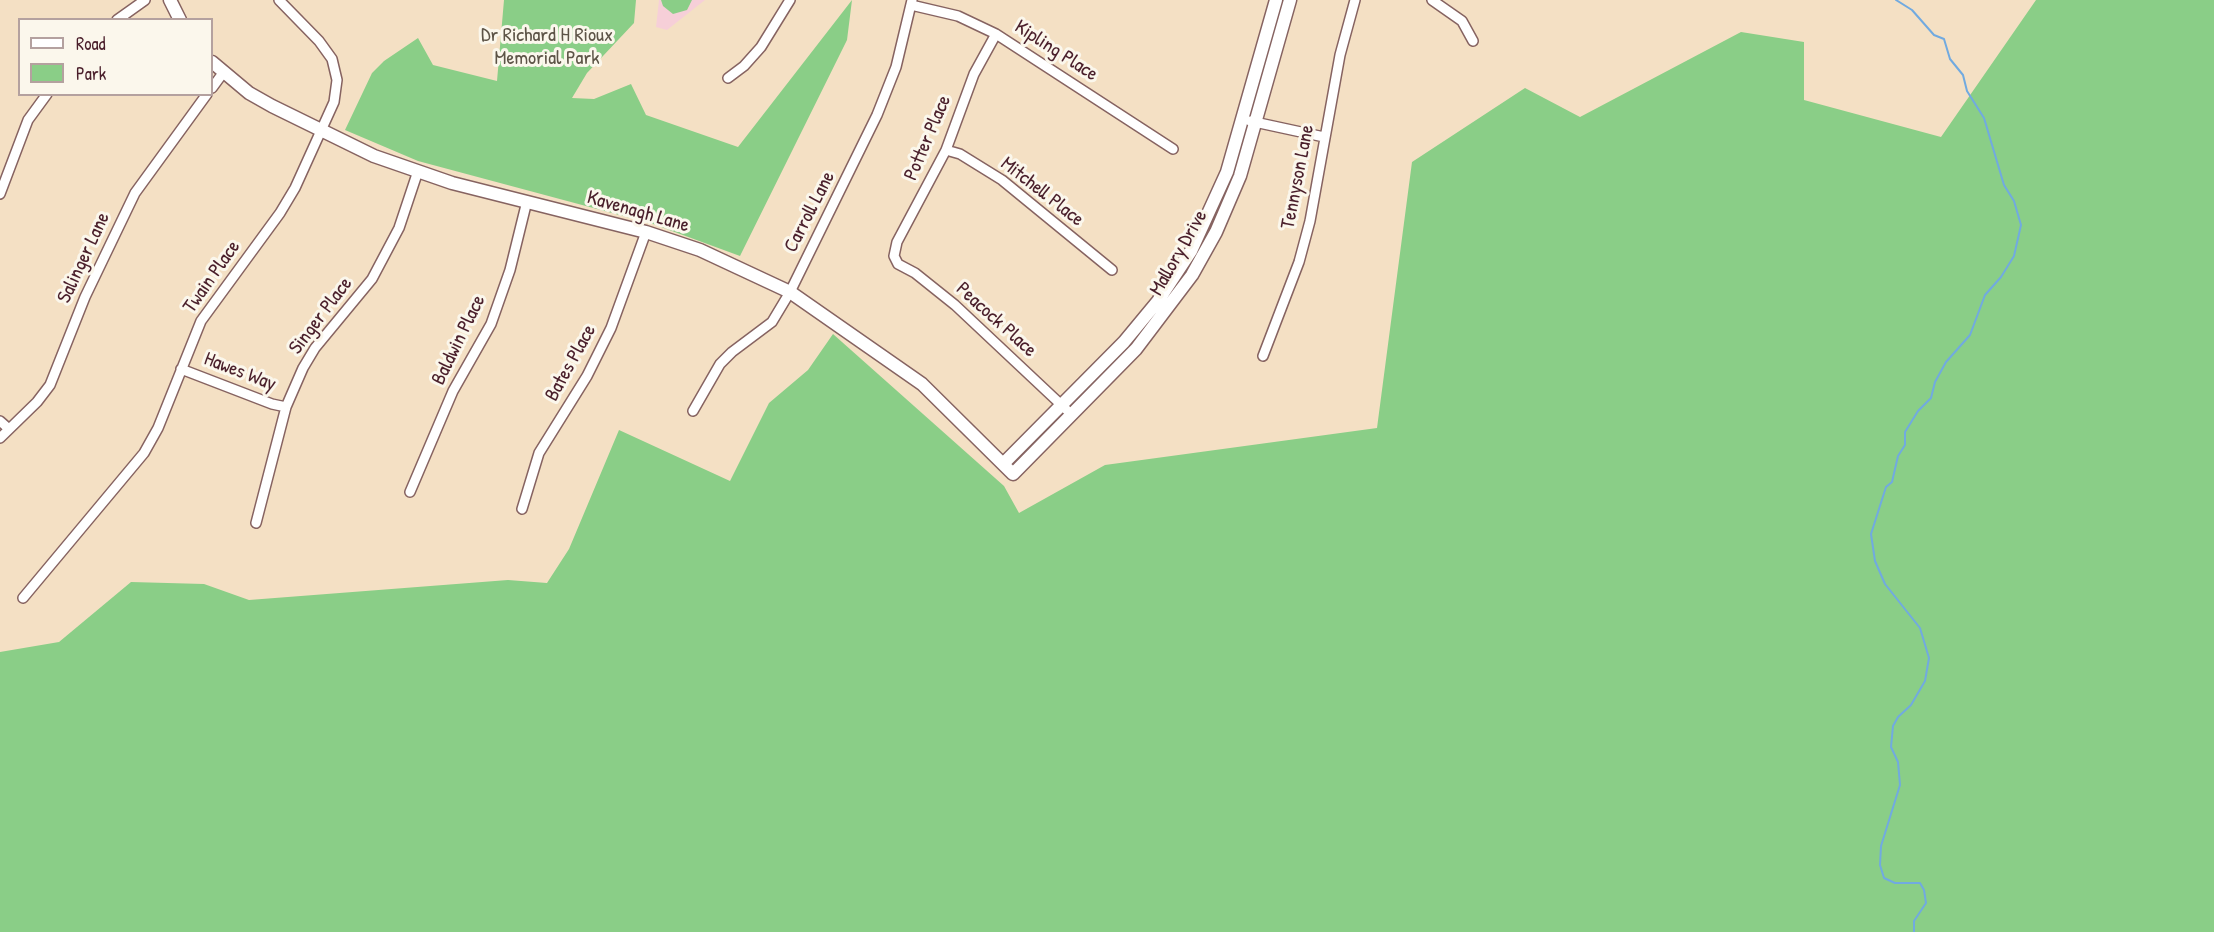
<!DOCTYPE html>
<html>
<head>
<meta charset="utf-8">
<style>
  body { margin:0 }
  #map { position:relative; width:2214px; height:932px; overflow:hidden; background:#f4e0c4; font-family:"Patrick Hand",sans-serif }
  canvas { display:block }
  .legend { position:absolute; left:18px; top:18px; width:195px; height:78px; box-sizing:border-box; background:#fbf7ec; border:2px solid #b4a19f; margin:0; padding:8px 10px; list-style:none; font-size:18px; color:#4a1f2b }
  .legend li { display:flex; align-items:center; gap:12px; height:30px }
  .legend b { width:30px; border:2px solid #b4a19f }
</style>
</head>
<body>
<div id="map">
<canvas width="2214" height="932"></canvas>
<ul class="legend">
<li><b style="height:8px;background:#fff"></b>Road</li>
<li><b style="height:16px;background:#8ace87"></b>Park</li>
</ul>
</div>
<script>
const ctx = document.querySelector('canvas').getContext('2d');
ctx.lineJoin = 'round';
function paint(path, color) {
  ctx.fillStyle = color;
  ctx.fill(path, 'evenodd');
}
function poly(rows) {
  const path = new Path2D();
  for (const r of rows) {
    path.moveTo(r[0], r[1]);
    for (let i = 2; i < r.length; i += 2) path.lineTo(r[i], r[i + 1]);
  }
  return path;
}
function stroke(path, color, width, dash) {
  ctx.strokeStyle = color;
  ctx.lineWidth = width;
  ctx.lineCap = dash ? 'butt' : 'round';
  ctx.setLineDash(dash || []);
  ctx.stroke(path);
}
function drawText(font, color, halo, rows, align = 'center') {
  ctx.font = font + ' "Patrick Hand",sans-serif';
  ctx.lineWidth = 6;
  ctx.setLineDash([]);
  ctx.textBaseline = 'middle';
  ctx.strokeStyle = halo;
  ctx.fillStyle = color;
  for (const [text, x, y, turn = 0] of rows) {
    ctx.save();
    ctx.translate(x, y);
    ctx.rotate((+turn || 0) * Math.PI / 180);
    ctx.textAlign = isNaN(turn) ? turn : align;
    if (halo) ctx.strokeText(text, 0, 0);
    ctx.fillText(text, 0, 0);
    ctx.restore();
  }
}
const built = poly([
  [659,0,705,0,667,30,656,27]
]);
const green = poly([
  [504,0,636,0,634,23,587,73,572,98,594,99,631,84,646,115,738,147,852,0,847,40,740,256,653,224,418,161,345,130,372,73,384,61,418,38,433,65,497,81],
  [661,0,692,0,687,10,673,14,663,6],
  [2036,0,2214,0,2214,932,0,932,0,652,59,642,131,582,204,584,249,600,508,580,547,583,569,549,619,430,730,481,769,403,808,370,833,334,1004,486,1019,513,1105,465,1377,428,1412,162,1525,88,1580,117,1741,32,1804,42,1804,100,1941,137]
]);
const stream = poly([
  [1896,0,1912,10,1934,35,1944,39,1950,59,1963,75,1967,91,1984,118,2004,185,2014,201,2021,225,2014,256,2001,277,1985,295,1970,335,1946,362,1935,382,1931,398,1918,411,1905,432,1905,445,1898,456,1892,482,1886,487,1871,534,1875,561,1885,584,1920,628,1929,658,1925,681,1911,705,1898,717,1893,726,1891,747,1898,762,1900,785,1881,846,1880,865,1884,878,1895,883,1920,883,1924,890,1926,903,1914,921,1914,932]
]);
const minor = poly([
  [1432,0,1462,21,1473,41],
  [911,5,958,16,996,34,1173,149],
  [117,20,145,0],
  [996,34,974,74,946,150,897,242,894,256,898,264,915,273,955,305,1071,414],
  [728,78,744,66,761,47,790,0],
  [212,88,223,73],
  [1250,121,1324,137],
  [946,150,960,154,1002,180,1112,270],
  [0,194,28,120,47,94],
  [1263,356,1299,262,1310,221,1340,55,1355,0],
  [181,369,272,404,286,407],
  [693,411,720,364,732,352,772,322,790,292,877,115,896,67,912,0],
  [0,421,9,429],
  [0,438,37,402,50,385,85,297,135,193,207,94],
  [410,492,453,391,491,324,510,270,527,201],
  [522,509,539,453,587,376,611,328,646,232],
  [256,523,286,407,303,368,315,348,372,279,399,228,418,171],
  [23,598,144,453,158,428,201,321,280,213,295,188,334,102,337,80,332,59,319,41,279,0]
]);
const major = poly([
  [170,0,180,20],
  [212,62,249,93,272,106,374,156,452,183,646,232,700,250,790,292,922,384,1013,474,1136,349,1192,275,1216,232,1240,176,1290,0],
  [1003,464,1124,342,1158,301,1191,251,1227,172,1276,0]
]);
const parkNames = [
  ["Dr Richard H Rioux",547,36],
  ["Memorial Park",547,59]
];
const streetNames = [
  ["Kipling Place",1056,51,33],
  ["Potter Place",928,138,-67],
  ["Tennyson Lane",1298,177,-79],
  ["Mitchell Place",1042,192,38],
  ["Kavenagh Lane",638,212,16],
  ["Carroll Lane",810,212,-63],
  ["Mallory Drive",1179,253,-60],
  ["Salinger Lane",84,258,-65],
  ["Twain Place",212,277,-55],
  ["Singer Place",321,316,-53],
  ["Peacock Place",996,320,42],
  ["Baldwin Place",459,340,-64],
  ["Bates Place",571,363,-61],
  ["Hawes Way",240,372,21]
];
paint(built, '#f6cfd8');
paint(green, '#8ace87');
stroke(stream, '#71aae0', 2);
stroke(minor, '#866361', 12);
stroke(major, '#866361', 15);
stroke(minor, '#fff', 9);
stroke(major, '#fff', 12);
drawText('20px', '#5d5447', '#fbf7ec', parkNames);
drawText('20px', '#4a1f2b', '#fbf7ec', streetNames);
</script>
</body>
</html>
